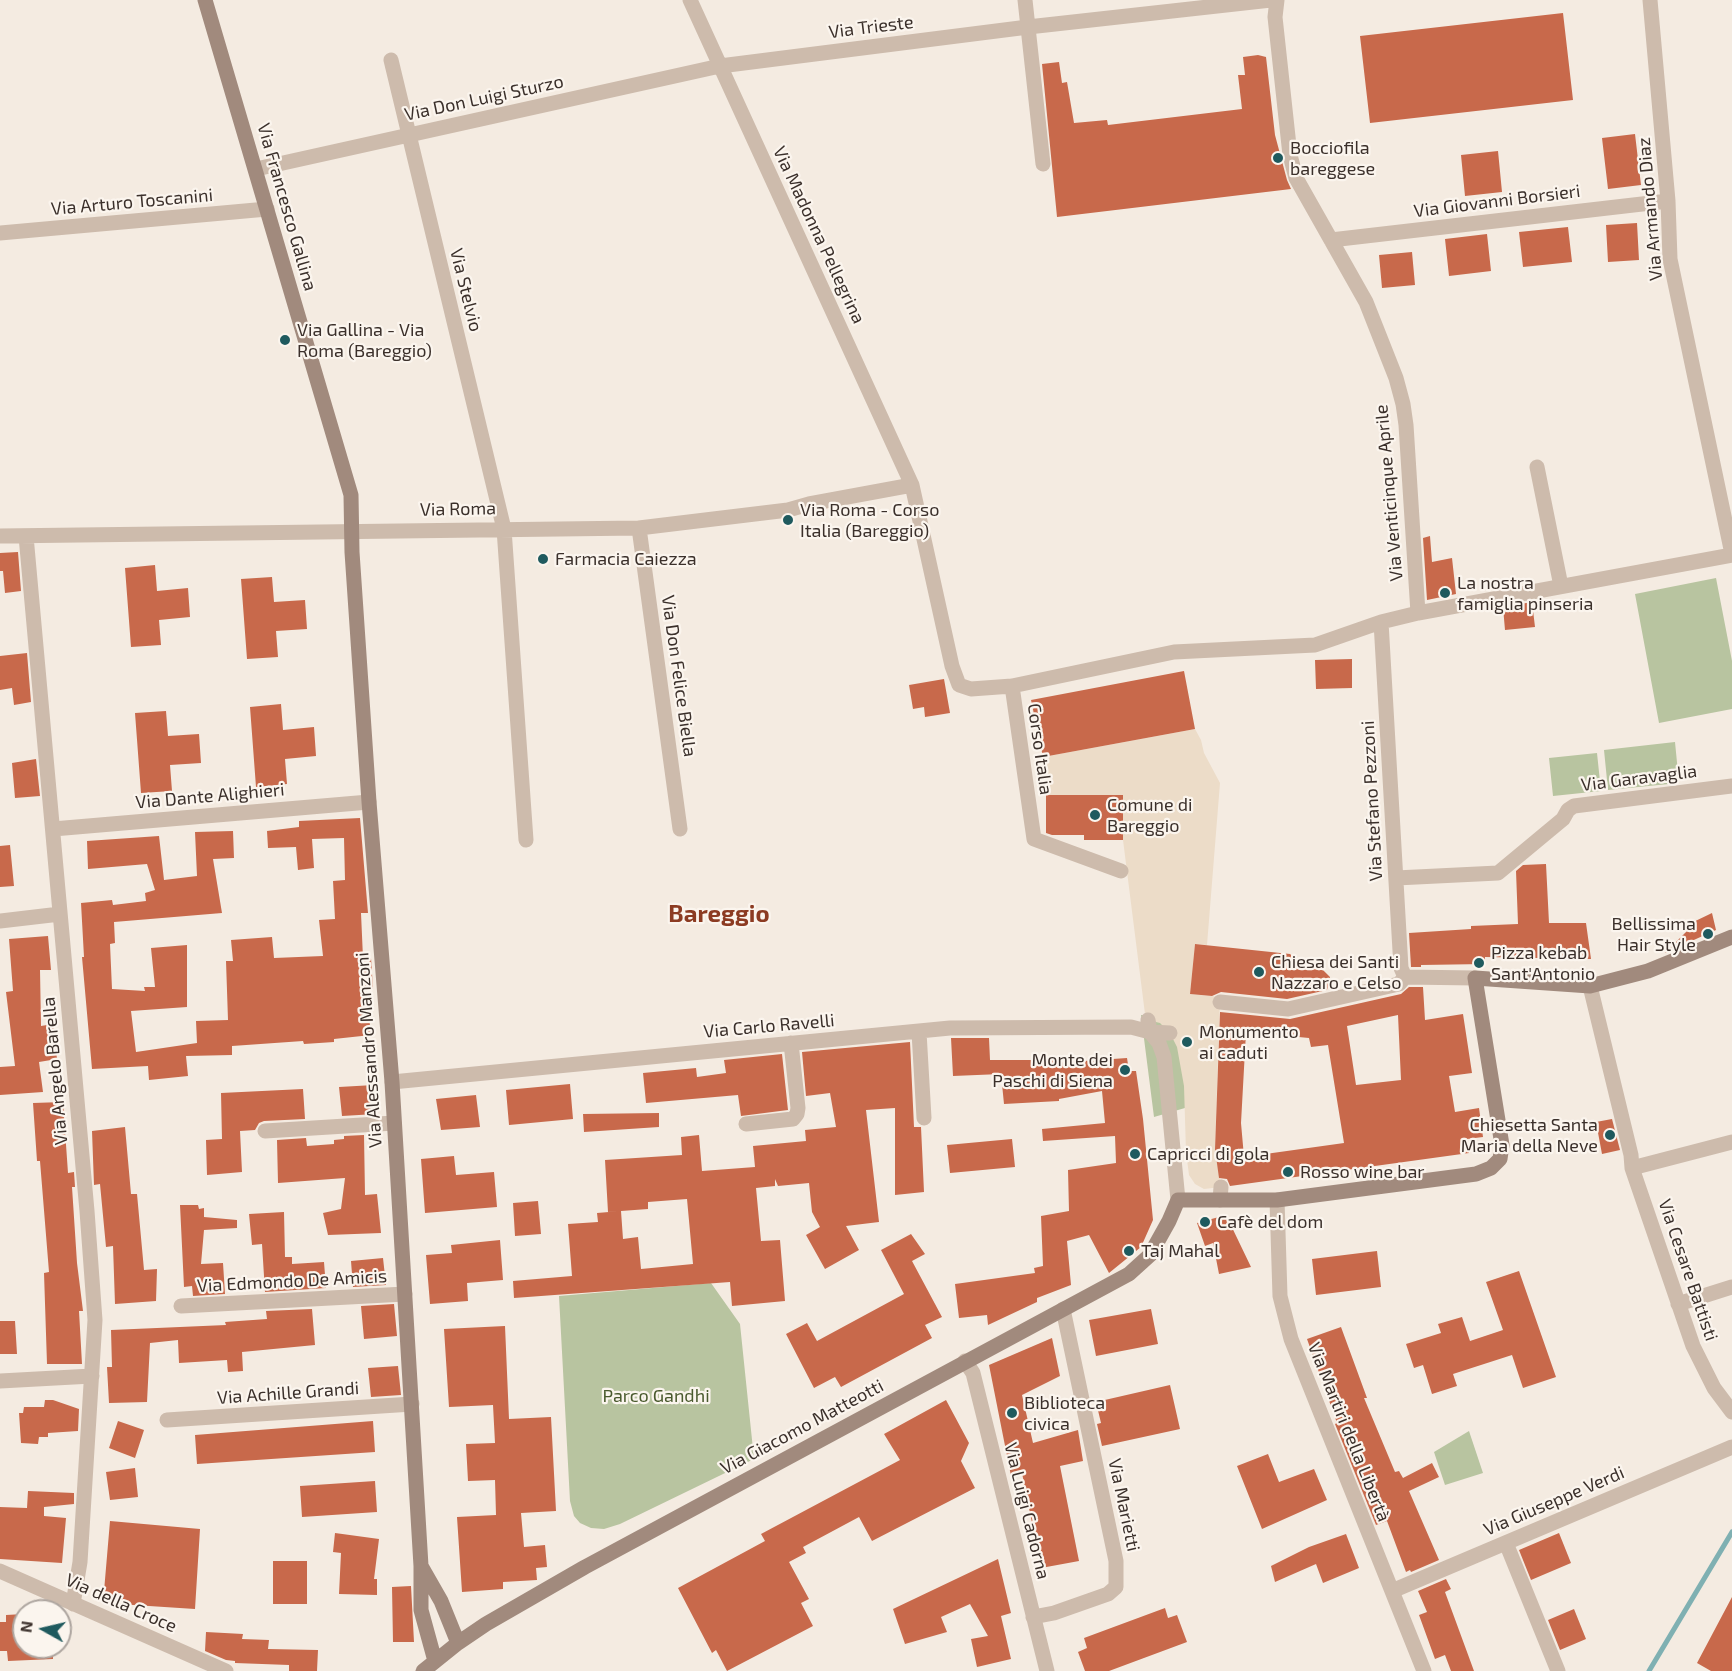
<!DOCTYPE html>
<html>
<head>
<meta charset="utf-8">
<style>
  body { margin:0 }
  #map { position:relative; width:1732px; height:1671px; overflow:hidden; background:#f4ebe1; font-family:"Exo 2",sans-serif }
  canvas { display:block }
  .north { position:absolute; left:12px; top:1599px; width:60px; height:60px; box-sizing:border-box; background:#fbf5ee; border:2px solid #aea6a0; border-radius:50%; rotate:278deg; font-size:16px; font-weight:700; line-height:24px; text-align:center; color:#3b302b }
  .north::after { content:''; display:block; margin:auto; width:21px; height:27px; background:#1f5a5e; clip-path:polygon(50% 0,100% 100%,50% 72%,0 100%) }
</style>
</head>
<body>
<div id="map">
<canvas width="1732" height="1671"></canvas>
<div class="north">N</div>
</div>
<script>
const ctx = document.querySelector('canvas').getContext('2d');
ctx.lineJoin = 'round';
function paint(path, color) {
  ctx.fillStyle = color;
  ctx.fill(path, 'evenodd');
}
function poly(rows) {
  const path = new Path2D();
  for (const r of rows) {
    path.moveTo(r[0], r[1]);
    for (let i = 2; i < r.length; i += 2) path.lineTo(r[i], r[i + 1]);
  }
  return path;
}
function stroke(path, color, width, dash) {
  ctx.strokeStyle = color;
  ctx.lineWidth = width;
  ctx.lineCap = dash ? 'butt' : 'round';
  ctx.setLineDash(dash || []);
  ctx.stroke(path);
}
function drawText(font, color, halo, rows, align = 'center') {
  ctx.font = font + ' "Exo 2",sans-serif';
  ctx.lineWidth = 4.5;
  ctx.setLineDash([]);
  ctx.textBaseline = 'middle';
  ctx.strokeStyle = halo;
  ctx.fillStyle = color;
  for (const [text, x, y, turn = 0] of rows) {
    ctx.save();
    ctx.translate(x, y);
    ctx.rotate((+turn || 0) * Math.PI / 180);
    ctx.textAlign = isNaN(turn) ? turn : align;
    if (halo) ctx.strokeText(text, 0, 0);
    ctx.fillText(text, 0, 0);
    ctx.restore();
  }
}
const green = poly([
  [1716,578,1732,661,1732,709,1659,723,1635,594],
  [1675,742,1679,783,1608,790,1604,750],
  [1597,753,1601,791,1553,796,1549,758],
  [1141,1015,1209,1020,1209,1101,1154,1117],
  [711,1283,740,1324,754,1459,620,1524,604,1529,591,1528,580,1523,574,1516,570,1501,559,1296],
  [1469,1431,1483,1473,1445,1485,1434,1452]
]);
const plaza = poly([
  [1195,729,1201,740,1204,753,1220,783,1207,945,1195,944,1190,994,1220,997,1215,1148,1221,1187,1204,1189,1195,1184,1189,1175,1186,1152,1184,1086,1177,1047,1170,1033,1160,1023,1148,1020,1145,1014,1123,840,1123,795,1046,795,1043,757]
]);
const stream = poly([
  [1649,1671,1732,1532]
]);
const building = poly([
  [1563,13,1573,100,1370,123,1360,36],
  [1258,55,1266,57,1275,135,1287,180,1291,189,1057,217,1042,64,1059,62,1062,83,1067,82,1074,123,1107,120,1108,125,1242,109,1238,75,1245,75,1243,57],
  [1635,134,1641,185,1608,189,1602,138],
  [1498,151,1502,192,1465,196,1461,155],
  [1637,223,1639,260,1608,262,1606,225],
  [1568,227,1572,262,1523,267,1519,232],
  [1487,234,1491,271,1449,276,1445,239],
  [1412,252,1415,285,1382,288,1379,255],
  [1430,536,1432,562,1452,558,1456,594,1427,600,1423,538],
  [18,552,21,591,5,593,3,571,0,571,0,553],
  [155,565,157,591,188,588,190,617,159,620,161,645,131,647,125,568],
  [272,577,274,602,305,600,307,629,276,631,278,657,247,659,241,579],
  [1532,602,1535,627,1505,630,1503,607],
  [27,653,31,702,14,705,12,688,0,690,0,656],
  [1352,659,1352,688,1316,689,1315,660],
  [1184,671,1195,729,1043,757,1031,700],
  [944,679,950,713,925,717,924,707,913,709,909,685],
  [281,704,283,730,314,727,316,756,285,759,287,784,256,787,250,707],
  [166,711,168,736,199,734,201,763,170,765,172,791,141,793,135,713],
  [36,759,40,796,15,798,12,763],
  [1046,795,1123,795,1123,840,1084,840,1084,835,1052,835,1046,833],
  [360,818,368,913,361,913,363,958,371,958,373,989,366,989,371,1035,334,1039,334,1042,304,1044,303,1041,232,1046,232,1055,186,1056,188,1076,149,1080,148,1066,92,1069,82,957,84,957,81,903,112,900,113,905,146,901,145,893,155,890,147,864,88,869,87,841,159,836,164,880,197,876,195,832,233,831,234,858,213,859,222,913,114,922,115,943,110,944,112,989,145,991,144,987,155,987,151,948,187,945,187,1007,131,1011,136,1052,197,1043,196,1021,228,1020,226,961,233,961,231,940,272,937,274,958,323,956,319,920,335,919,333,881,345,880,344,838,312,839,314,868,298,870,296,847,268,848,267,831,299,827,299,821],
  [10,845,14,886,0,887,0,846],
  [1546,864,1549,923,1586,923,1591,959,1485,957,1485,964,1421,965,1421,967,1411,967,1409,933,1471,929,1471,926,1518,924,1516,871,1523,865],
  [1712,913,1716,930,1665,953,1686,932,1685,926],
  [48,936,51,970,40,970,41,1026,53,1024,57,1059,39,1062,43,1092,0,1095,0,1067,15,1066,6,992,13,991,9,939],
  [1195,944,1290,954,1303,966,1321,968,1330,977,1327,990,1287,999,1221,992,1212,996,1190,994],
  [1409,987,1423,987,1425,1020,1463,1014,1472,1073,1449,1076,1455,1112,1479,1108,1483,1137,1467,1139,1469,1153,1230,1186,1227,1179,1219,1178,1215,1149,1220,1012,1290,1019,1401,994],
  [1398,1015,1401,1080,1356,1085,1347,1026],
  [1246,1032,1309,1038,1311,1047,1328,1045,1344,1143,1244,1157,1241,1123],
  [951,1038,989,1038,990,1060,1054,1060,1055,1063,1127,1058,1129,1071,1136,1071,1143,1119,1153,1220,1141,1247,1109,1273,1089,1235,1067,1241,1071,1285,1037,1298,1037,1302,988,1325,987,1315,959,1318,955,1284,1035,1273,1034,1268,1043,1266,1041,1216,1069,1211,1068,1170,1116,1163,1115,1136,1043,1141,1042,1129,1105,1123,1102,1091,1059,1099,1059,1101,1004,1104,1001,1074,953,1076],
  [910,1042,914,1127,921,1127,924,1192,895,1195,895,1108,866,1110,879,1222,846,1226,859,1250,825,1269,806,1235,820,1227,812,1212,809,1183,778,1186,775,1179,775,1186,756,1188,761,1241,780,1240,785,1301,732,1306,730,1282,514,1298,513,1281,572,1276,568,1224,598,1222,597,1213,621,1211,608,1212,605,1160,682,1155,681,1137,699,1135,702,1171,755,1167,753,1146,806,1141,805,1130,836,1127,830,1093,806,1096,802,1052],
  [687,1199,693,1264,641,1269,638,1237,623,1239,621,1211,648,1209,648,1202],
  [782,1054,788,1110,741,1116,738,1095,646,1103,643,1073,696,1068,697,1077,726,1073,724,1060],
  [570,1084,573,1119,509,1125,506,1090],
  [374,1085,376,1114,342,1116,339,1087],
  [303,1089,305,1119,264,1121,259,1123,255,1130,240,1131,242,1172,207,1175,206,1140,222,1139,221,1093],
  [476,1095,480,1127,441,1130,436,1099],
  [63,1102,68,1173,74,1172,75,1187,72,1187,77,1263,83,1311,79,1311,82,1364,47,1364,44,1273,49,1272,40,1161,37,1161,33,1103],
  [659,1113,659,1127,584,1132,583,1114],
  [1612,1119,1620,1150,1602,1154,1596,1122],
  [125,1127,131,1194,137,1194,144,1270,157,1269,156,1301,115,1304,113,1246,106,1247,100,1184,94,1185,92,1131],
  [364,1135,365,1195,377,1194,381,1233,328,1235,323,1213,341,1209,345,1178,278,1183,277,1140,306,1138,307,1146,334,1144,334,1140,344,1139,344,1136],
  [1012,1139,1015,1167,950,1173,947,1145],
  [454,1156,456,1175,494,1172,497,1207,425,1213,421,1159],
  [538,1201,541,1234,515,1236,513,1203],
  [180,1205,198,1205,199,1209,204,1208,204,1217,237,1220,237,1228,204,1230,201,1264,223,1263,225,1294,193,1296,192,1286,184,1287],
  [284,1212,285,1257,292,1257,292,1264,324,1262,326,1288,265,1292,262,1244,252,1245,249,1214],
  [1226,1215,1251,1267,1219,1274,1213,1243,1205,1246,1197,1223],
  [911,1234,925,1254,912,1261,942,1317,925,1325,932,1338,841,1387,835,1377,814,1388,786,1334,807,1323,817,1341,904,1294,881,1250],
  [500,1240,503,1280,467,1283,468,1301,430,1304,426,1255,452,1253,451,1245],
  [1377,1251,1381,1287,1316,1295,1312,1259],
  [383,1258,386,1285,353,1287,351,1261],
  [1519,1271,1556,1377,1523,1388,1512,1355,1453,1374,1457,1386,1432,1394,1423,1365,1414,1368,1406,1344,1441,1333,1438,1324,1462,1317,1470,1341,1503,1330,1486,1282],
  [394,1304,397,1336,364,1339,361,1306],
  [312,1309,315,1345,242,1352,243,1371,228,1372,227,1360,179,1363,178,1340,150,1343,147,1402,109,1403,107,1367,112,1367,111,1330,226,1325,225,1322,267,1319,266,1311],
  [1151,1309,1158,1344,1096,1356,1089,1320],
  [0,1321,15,1321,17,1354,0,1354],
  [505,1326,509,1419,551,1417,556,1511,521,1513,524,1547,545,1545,547,1567,536,1568,537,1580,503,1582,503,1589,462,1592,457,1517,496,1515,495,1480,468,1481,466,1444,495,1443,493,1405,449,1407,444,1329],
  [1341,1327,1367,1398,1364,1398,1395,1472,1399,1471,1403,1478,1432,1463,1439,1477,1409,1491,1439,1560,1411,1572,1410,1570,1406,1572,1387,1521,1376,1525,1335,1424,1337,1423,1307,1339],
  [1052,1338,1060,1376,1022,1395,1033,1443,1078,1430,1083,1461,1060,1466,1079,1561,1041,1568,1022,1473,1011,1476,989,1365],
  [398,1366,401,1395,371,1397,368,1368],
  [1170,1385,1180,1429,1102,1446,1097,1424,1101,1423,1096,1402],
  [45,1400,53,1400,79,1409,78,1431,48,1433,48,1437,39,1437,38,1444,21,1443,19,1413,23,1413,24,1407,44,1407],
  [946,1400,969,1443,961,1461,975,1488,872,1541,859,1517,803,1547,806,1553,789,1562,809,1599,801,1603,813,1626,727,1671,716,1650,712,1653,678,1588,765,1541,761,1534,900,1460,884,1434],
  [118,1421,144,1430,135,1458,109,1448],
  [373,1421,375,1452,197,1464,195,1435],
  [1268,1454,1279,1482,1314,1469,1327,1500,1262,1529,1237,1466],
  [135,1468,138,1497,110,1500,106,1472],
  [375,1481,377,1512,302,1517,300,1486],
  [28,1491,74,1493,74,1504,44,1507,44,1516,66,1518,62,1563,0,1559,0,1507,27,1508],
  [110,1521,200,1529,195,1609,103,1603],
  [335,1533,379,1539,374,1579,377,1579,377,1595,339,1594,341,1553,333,1552],
  [1559,1533,1571,1563,1531,1580,1519,1550],
  [1346,1534,1359,1568,1323,1583,1316,1564,1275,1582,1271,1566,1309,1547],
  [998,1559,1011,1613,1001,1616,1011,1659,977,1667,971,1639,988,1636,970,1604,941,1617,947,1632,905,1644,893,1609],
  [273,1561,307,1561,307,1604,273,1604],
  [1446,1579,1451,1589,1445,1592,1474,1671,1451,1671,1445,1655,1435,1659,1419,1615,1427,1612,1418,1591],
  [411,1586,414,1642,393,1642,392,1587],
  [1732,1597,1732,1671,1711,1671,1697,1663],
  [1165,1608,1168,1618,1177,1615,1187,1642,1109,1671,1085,1671,1078,1652,1087,1648,1084,1638],
  [1574,1609,1586,1639,1560,1650,1548,1620],
  [24,1614,24,1647,53,1647,53,1659,8,1661,7,1651,0,1651,0,1622,6,1622,6,1615],
  [206,1632,243,1634,242,1639,269,1640,268,1649,318,1650,317,1671,289,1671,289,1665,235,1663,235,1661,226,1660,205,1651]
]);
const street = poly([
  [690,0,912,485,952,666,959,685,971,689,1012,686,1174,652,1315,645,1381,622,1418,613,1732,555],
  [1025,0,1043,164],
  [1277,0,1275,17,1290,155,1296,178,1366,302,1396,378,1403,404,1406,425,1418,613],
  [1650,0,1668,201,1670,259,1732,554],
  [391,60,504,529,526,840],
  [256,169,720,66,1028,27,1271,0],
  [0,233,267,209],
  [1331,240,1668,201],
  [1537,467,1561,586],
  [639,528,680,829],
  [0,536,639,528,788,510,809,504,912,485],
  [26,536,87,1211,95,1320,80,1562,73,1604],
  [1381,622,1401,968,1405,977],
  [1012,686,1034,839,1121,871],
  [53,829,369,802],
  [1396,878,1498,873,1563,819,1568,810,1574,806,1732,786],
  [0,921,60,914],
  [1405,977,1475,978],
  [1590,986,1631,1155,1632,1168,1693,1346,1714,1388,1732,1412],
  [1220,1002,1288,1009,1399,984,1405,977],
  [1148,1020,1150,1032,1170,1033],
  [919,1032,924,1118],
  [392,1082,950,1028,1131,1027,1150,1032,1159,1043,1164,1057,1178,1200],
  [746,1124,793,1119,797,1114,798,1108,791,1043],
  [265,1131,394,1123],
  [1632,1168,1732,1142],
  [1220,1200,1221,1187],
  [1277,1200,1280,1296,1291,1339,1424,1671],
  [1678,1304,1732,1287],
  [181,1306,405,1294],
  [965,1361,973,1373,1047,1671],
  [0,1381,92,1376],
  [167,1420,412,1404],
  [1506,1543,1558,1671],
  [0,1571,226,1671],
  [1392,1591,1732,1447],
  [1033,1617,1054,1613,1108,1594,1116,1587,1116,1561,1063,1309]
]);
const secondary = poly([
  [205,0,351,495,352,552,369,802,392,1082,421,1566,421,1610,435,1661],
  [421,1566,441,1601,458,1643],
  [423,1671,458,1643,486,1624,585,1567,1129,1274,1150,1255,1169,1221,1178,1200,1277,1200,1476,1174,1491,1168,1500,1159,1502,1145,1475,978,1590,986,1648,971,1732,937]
]);
const markers = [
  [1278,158,6,"#1f5a5e"],
  [285,340,6,"#1f5a5e"],
  [788,520,6,"#1f5a5e"],
  [543,559,6,"#1f5a5e"],
  [1445,593,6,"#1f5a5e"],
  [1095,815,6,"#1f5a5e"],
  [1708,934,6,"#1f5a5e"],
  [1479,963,6,"#1f5a5e"],
  [1259,972,6,"#1f5a5e"],
  [1187,1042,6,"#1f5a5e"],
  [1125,1070,6,"#1f5a5e"],
  [1610,1135,6,"#1f5a5e"],
  [1135,1154,6,"#1f5a5e"],
  [1288,1172,6,"#1f5a5e"],
  [1205,1222,6,"#1f5a5e"],
  [1129,1251,6,"#1f5a5e"],
  [1012,1413,6,"#1f5a5e"]
];
const streetNames = [
  ["Via Trieste",871,27,-7],
  ["Via Don Luigi Sturzo",484,98,-12],
  ["Via Giovanni Borsieri",1497,201,-7],
  ["Via Arturo Toscanini",132,202,-5],
  ["Via Francesco Gallina",287,207,74],
  ["Via Armando Diaz",1650,209,-95],
  ["Via Madonna Pellegrina",819,235,65],
  ["Via Stelvio",466,290,76],
  ["Via Venticinque Aprile",1389,493,-95],
  ["Via Roma",458,509,-1],
  ["Via Don Felice Biella",679,676,82],
  ["Corso Italia",1040,749,82],
  ["Via Garavaglia",1639,778,-7],
  ["Via Dante Alighieri",210,796,-5],
  ["Via Stefano Pezzoni",1372,801,-93],
  ["Via Carlo Ravelli",769,1026,-5],
  ["Via Alessandro Manzoni",369,1050,-94],
  ["Via Angelo Barella",55,1071,-95],
  ["Via Cesare Battisti",1688,1270,71],
  ["Via Edmondo De Amicis",292,1281,-3],
  ["Via Achille Grandi",288,1393,-4],
  ["Via Giacomo Matteotti",802,1427,-28],
  ["Via Martiri della Libertà",1349,1432,68],
  ["Via Giuseppe Verdi",1554,1501,-23],
  ["Via Marietti",1124,1505,78],
  ["Via Luigi Cadorna",1027,1511,76],
  ["Via della Croce",121,1603,24]
];
const poiNames = [
  ["Bocciofila",1290,148],
  ["bareggese",1290,169],
  ["Via Gallina - Via",297,330],
  ["Roma (Bareggio)",297,351],
  ["Via Roma - Corso",800,510],
  ["Italia (Bareggio)",800,531],
  ["Farmacia Caiezza",555,559],
  ["La nostra",1457,583],
  ["famiglia pinseria",1457,604],
  ["Comune di",1107,805],
  ["Bareggio",1107,826],
  ["Bellissima",1696,924,"right"],
  ["Hair Style",1696,945,"right"],
  ["Pizza kebab",1491,953],
  ["Sant'Antonio",1491,974],
  ["Chiesa dei Santi",1271,962],
  ["Nazzaro e Celso",1271,983],
  ["Monumento",1199,1032],
  ["ai caduti",1199,1053],
  ["Monte dei",1113,1060,"right"],
  ["Paschi di Siena",1113,1081,"right"],
  ["Chiesetta Santa",1598,1125,"right"],
  ["Maria della Neve",1598,1146,"right"],
  ["Capricci di gola",1147,1154],
  ["Rosso wine bar",1300,1172],
  ["Cafè del dom",1217,1222],
  ["Taj Mahal",1141,1251],
  ["Biblioteca",1024,1403],
  ["civica",1024,1424]
];
const parkNames = [
  ["Parco Gandhi",656,1396]
];
const districtNames = [
  ["Bareggio",719,914]
];
paint(green, '#b8c4a0');
paint(plaza, '#ecdcc8');
stroke(stream, '#7fb0b2', 5);
paint(building, '#c8694b');
stroke(street, '#cdbbac', 15);
stroke(secondary, '#a18a7d', 15);
for (const [x, y, r, color] of markers) {
  const dot = new Path2D();
  dot.arc(x, y, r, 0, 2 * Math.PI);
  ctx.fillStyle = color;
  ctx.fill(dot);
  stroke(dot, '#fbf5ee', 2);
}
drawText('18px', '#3b302b', '#fbf5ee', streetNames);
drawText('18px', '#3b302b', '#fbf5ee', poiNames, 'left');
drawText('18px', '#4a5a2e', '#fbf5ee', parkNames);
drawText('bold 24px', '#8c3b22', '#fbf5ee', districtNames);
</script>
</body>
</html>
